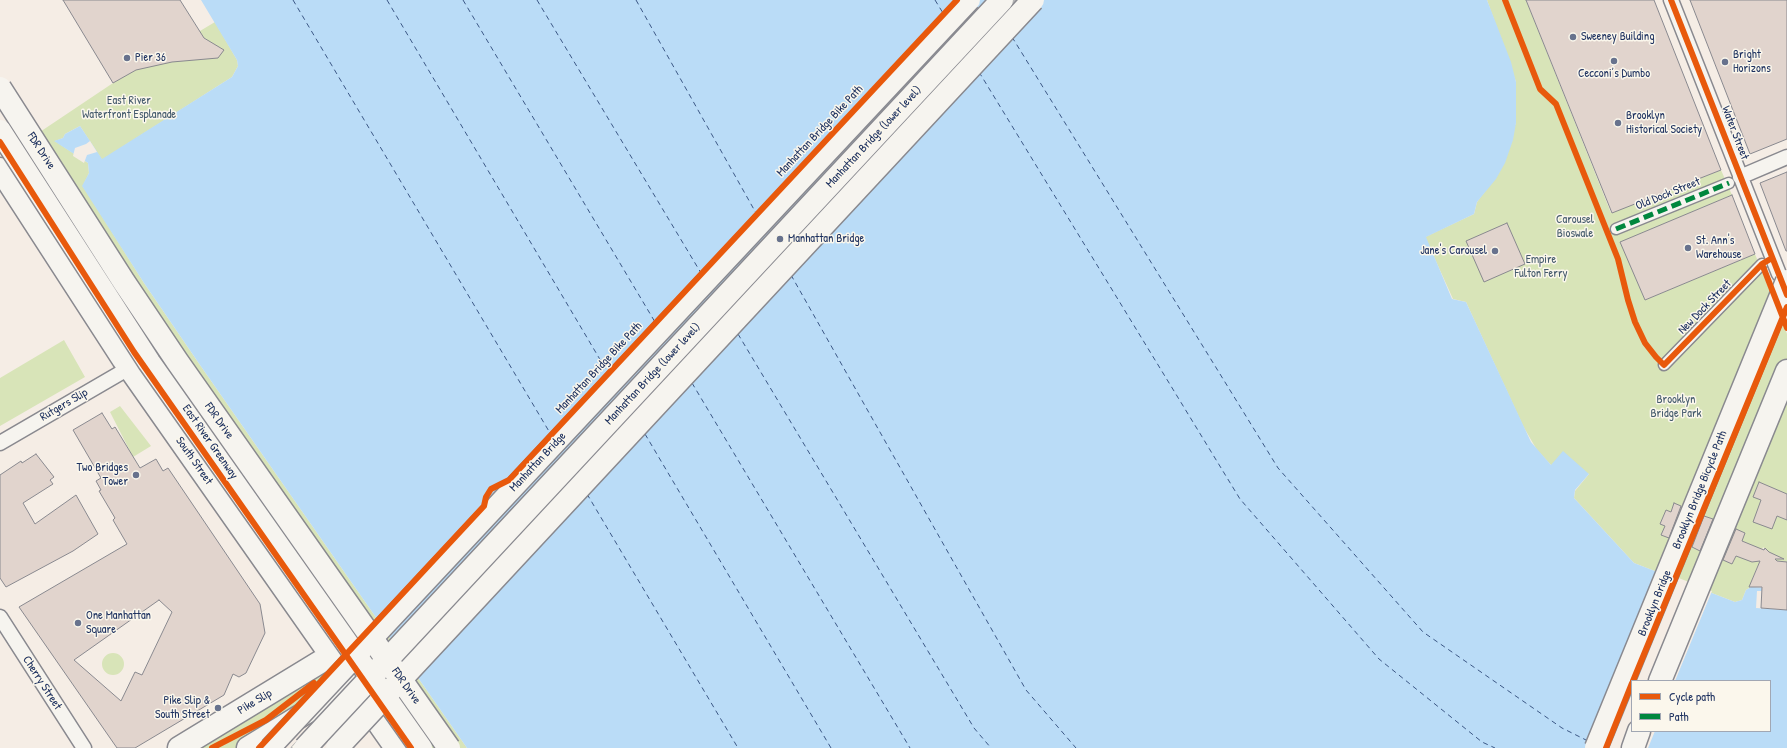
<!DOCTYPE html>
<html>
<head>
<meta charset="utf-8">
<style>
  body { margin:0 }
  #map { position:relative; width:1787px; height:748px; overflow:hidden; background:#f5ede5; font-family:"Patrick Hand",sans-serif }
  canvas { display:block }
  .legend { position:absolute; left:1631px; top:680px; width:140px; height:52px; box-sizing:border-box; background:#fbf7ec; border:1px solid #a1a7b3; margin:0; padding:5px 7px; list-style:none; font-size:12px; color:#1b2f5e }
  .legend li { display:flex; align-items:center; gap:8px; height:20px }
  .legend b { width:20px; border:1px solid #a1a7b3 }
</style>
</head>
<body>
<div id="map">
<canvas width="1787" height="748"></canvas>
<ul class="legend">
<li><b style="height:5px;background:#e8590c"></b>Cycle path</li>
<li><b style="height:5px;background:#00873e"></b>Path</li>
</ul>
</div>
<script>
const ctx = document.querySelector('canvas').getContext('2d');
ctx.lineJoin = 'round';
function paint(path, color) {
  ctx.fillStyle = color;
  ctx.fill(path, 'evenodd');
}
function poly(rows) {
  const path = new Path2D();
  for (const r of rows) {
    if (r.length === 3) {
      path.moveTo(r[0] + r[2], r[1]);
      path.arc(r[0], r[1], r[2], 0, 2 * Math.PI);
      continue;
    }
    path.moveTo(r[0], r[1]);
    for (let i = 2; i < r.length; i += 2) path.lineTo(r[i], r[i + 1]);
  }
  return path;
}
function stroke(path, color, width, dash) {
  ctx.strokeStyle = color;
  ctx.lineWidth = width;
  ctx.lineCap = dash ? 'butt' : 'round';
  ctx.setLineDash(dash || []);
  ctx.stroke(path);
}
function drawText(font, color, halo, rows, align = 'center') {
  ctx.font = font + ' "Patrick Hand",sans-serif';
  ctx.lineWidth = 3;
  ctx.setLineDash([]);
  ctx.textBaseline = 'middle';
  ctx.strokeStyle = halo;
  ctx.fillStyle = color;
  for (const [text, x, y, turn = 0] of rows) {
    ctx.save();
    ctx.translate(x, y);
    ctx.rotate((+turn || 0) * Math.PI / 180);
    ctx.textAlign = isNaN(turn) ? turn : align;
    if (halo) ctx.strokeText(text, 0, 0);
    ctx.fillText(text, 0, 0);
    ctx.restore();
  }
}
const green = poly([
  [1487,0,1526,0,1611,213,1721,170,1732,195,1621,242,1645,300,1755,254,1787,334,1787,562,1773,561,1773,557,1763,547,1758,561,1760,561,1751,582,1751,587,1746,590,1742,600,1735,602,1634,563,1574,498,1575,491,1589,474,1551,465,1537,450,1523,426,1466,302,1453,299,1425,237,1474,214,1477,202,1485,191,1516,123,1516,82],
  [215,22,237,60,238,66,232,77,102,160,80,126,65,134,63,138,55,141,88,163,89,173,83,186,144,283,200,365,467,748,415,748,10,152,113,83],
  [64,340,85,377,0,426,0,378],
  [120,406,151,446,133,457,110,412],
  [113,664,11],
  [322,672,325,675,329,684,237,748,198,748]
]);
const water = poly([
  [201,0,1487,0,1511,62,1516,82,1516,123,1513,140,1505,163,1496,179,1477,202,1474,214,1426,237,1452,299,1466,302,1531,442,1551,465,1563,451,1589,474,1575,490,1574,498,1634,563,1735,602,1742,600,1746,590,1751,587,1769,588,1769,591,1757,591,1756,608,1787,610,1787,748,467,748,200,365,144,283,82,186,89,173,88,163,54,141,63,138,65,134,80,126,102,159,232,77,238,66,237,60],
  [1632,681,1770,681,1770,731,1632,731]
]);
const pier = poly([
  [90,141,97,152,87,155,84,163,73,156,75,148,86,144],
  [1658,570,1712,591,1675,681,1632,681,1632,731,1655,731,1648,748,1585,748]
]);
const ferry = poly([
  [293,0,550,433],
  [387,0,608,373],
  [463,0,655,322],
  [537,0,701,273],
  [636,0,756,213],
  [935,0,943,13],
  [1012,37,1278,468,1423,632,1562,728,1588,741],
  [979,72,1240,499,1379,659,1482,742,1495,748],
  [791,275,1026,690,1076,748],
  [738,334,974,728,991,748],
  [692,383,910,748],
  [645,434,831,748],
  [587,494,738,748]
]);
const building = poly([
  [63,0,180,0,204,38,224,50,218,58,172,62,136,70,113,83,63,0],
  [1526,0,1654,0,1721,170,1612,213,1526,0],
  [1690,0,1787,0,1787,139,1750,154,1690,0],
  [1787,172,1787,251,1786,251,1760,183,1787,172],
  [1732,195,1755,254,1645,300,1620,242,1732,195],
  [1507,223,1525,264,1484,282,1466,241,1507,223],
  [102,413,112,429,115,427,140,468,156,459,163,471,168,468,260,604,265,633,246,673,239,677,233,674,224,695,135,748,117,748,19,607,127,544,113,520,115,518,99,491,101,490,96,481,101,478,73,430,102,413],
  [159,600,172,612,142,675,135,672,121,701,74,660,159,600],
  [36,454,54,477,50,480,53,484,23,503,35,524,76,495,98,534,73,551,6,587,0,578,0,475,21,461,22,463,36,454],
  [1759,482,1787,494,1787,520,1777,516,1772,529,1753,522,1761,500,1753,497,1759,482],
  [1674,503,1681,506,1669,538,1661,535,1665,526,1660,524,1666,510,1671,512,1674,503],
  [1704,516,1713,519,1700,551,1692,547,1704,516],
  [1736,529,1745,533,1742,541,1764,550,1765,548,1769,552,1784,559,1775,559,1777,561,1787,562,1787,610,1761,608,1762,587,1749,587,1760,561,1752,562,1736,556,1732,564,1723,560,1736,529]
]);
const pedestrian = poly([
  [1616,229,1729,183],
  [1664,365,1762,264]
]);
const minor = poly([
  [1671,0,1779,274],
  [1740,177,1787,157],
  [0,443,129,368],
  [0,617,84,748]
]);
const primary = poly([
  [0,169,123,359,396,748],
  [179,748,330,656],
  [248,748,351,685]
]);
const trunk = poly([
  [1660,681,1787,371],
  [1633,748,1639,731]
]);
const rail = poly([
  [278,748,977,0],
  [293,748,990,0],
  [319,748,1015,0],
  [329,748,1026,0]
]);
const secondaryBridge = poly([
  [270,748,970,0]
]);
const primaryBridge = poly([
  [305,748,1002,0],
  [337,748,1033,0]
]);
const trunkBridge = poly([
  [1596,748,1787,281]
]);
const motorwayBridge = poly([
  [0,88,124,282,177,361,449,748],
  [0,131,149,362,421,748]
]);
const quiet = poly([
  [1616,229,1729,183]
]);
const cycleway = poly([
  [1505,0,1540,89,1556,104,1618,259,1628,300,1635,322,1645,343,1656,357,1664,365,1762,264,1772,258],
  [1671,0,1787,295],
  [0,142,134,352,411,748],
  [1762,264,1787,328],
  [1633,681,1787,307],
  [212,748,266,720,314,683],
  [259,748,484,506,486,497,491,489,509,480,957,0],
  [1606,748,1632,683]
]);
const markers = [
  [1573,37,4,"#67728d"],
  [127,58,4,"#67728d"],
  [1614,61,4,"#67728d"],
  [1725,62,4,"#67728d"],
  [1618,123,4,"#67728d"],
  [780,239,4,"#67728d"],
  [1688,248,4,"#67728d"],
  [1495,251,4,"#67728d"],
  [136,475,4,"#67728d"],
  [78,623,4,"#67728d"],
  [218,708,4,"#67728d"]
];
const poiNames = [
  ["Sweeney Building",1581,37],
  ["Bright",1733,55],
  ["Horizons",1733,69],
  ["Pier 36",135,58],
  ["Cecconi’s Dumbo",1614,74,"center"],
  ["Brooklyn",1626,116],
  ["Historical Society",1626,130],
  ["Manhattan Bridge",788,239],
  ["St. Ann's",1696,241],
  ["Warehouse",1696,255],
  ["Jane's Carousel",1487,251,"right"],
  ["Two Bridges",128,468,"right"],
  ["Tower",128,482,"right"],
  ["One Manhattan",86,616],
  ["Square",86,630],
  ["Pike Slip &",210,701,"right"],
  ["South Street",210,715,"right"]
];
const parkNames = [
  ["East River",129,101],
  ["Waterfront Esplanade",129,115],
  ["Carousel",1575,220],
  ["Bioswale",1575,234],
  ["Empire",1541,260],
  ["Fulton Ferry",1541,274],
  ["Brooklyn",1676,400],
  ["Bridge Park",1676,414]
];
const streetNames = [
  ["Manhattan Bridge Bike Path",820,131,-47],
  ["Water Street",1735,133,69],
  ["Manhattan Bridge (lower level)",874,137,-47],
  ["FDR Drive",41,151,57],
  ["Old Dock Street",1668,194,-22],
  ["New Dock Street",1705,307,-46],
  ["Manhattan Bridge Bike Path",599,368,-47],
  ["Manhattan Bridge (lower level)",653,374,-47],
  ["Rutgers Slip",64,405,-30],
  ["FDR Drive",219,421,55],
  ["East River Greenway",210,442,55],
  ["South Street",194,461,55],
  ["Manhattan Bridge",538,462,-47],
  ["Brooklyn Bridge Bicycle Path",1700,490,-68],
  ["Brooklyn Bridge",1655,603,-68],
  ["Cherry Street",42,683,57],
  ["FDR Drive",406,686,55],
  ["Pike Slip",255,702,-31]
];
paint(green, '#d8e4b8');
paint(water, '#badcf7');
paint(pier, '#f5ede5');
stroke(ferry, '#3c5886', 1, [5, 4]);
paint(building, '#e1d4cd');
stroke(building, '#89898f', 1);
stroke(pedestrian, '#89898f', 13);
stroke(minor, '#89898f', 17);
stroke(primary, '#89898f', 25);
stroke(trunk, '#89898f', 25);
stroke(pedestrian, '#f6f4ef', 10);
stroke(minor, '#f6f4ef', 14);
stroke(primary, '#f6f4ef', 22);
stroke(trunk, '#f6f4ef', 22);
stroke(rail, '#b3b3b5', 4.5);
stroke(rail, '#fbf7ec', 3, [9]);
stroke(secondaryBridge, '#89898f', 23, []);
stroke(primaryBridge, '#89898f', 25, []);
stroke(trunkBridge, '#89898f', 25, []);
stroke(motorwayBridge, '#89898f', 25, []);
stroke(secondaryBridge, '#f6f4ef', 20);
stroke(primaryBridge, '#f6f4ef', 22);
stroke(trunkBridge, '#f6f4ef', 22);
stroke(motorwayBridge, '#f6f4ef', 22);
stroke(quiet, '#00873e', 5, [10, 5]);
stroke(cycleway, '#e8590c', 6);
for (const [x, y, r, color] of markers) {
  const dot = new Path2D();
  dot.arc(x, y, r, 0, 2 * Math.PI);
  ctx.fillStyle = color;
  ctx.fill(dot);
  stroke(dot, '#fbf7ec', 1.5);
}
drawText('12px', '#1b2f5e', '#fbf7ec', poiNames, 'left');
drawText('12px', '#445a6c', '#fbf7ec', parkNames);
drawText('12px', '#1b2f5e', '#fbf7ec', streetNames);
</script>
</body>
</html>
